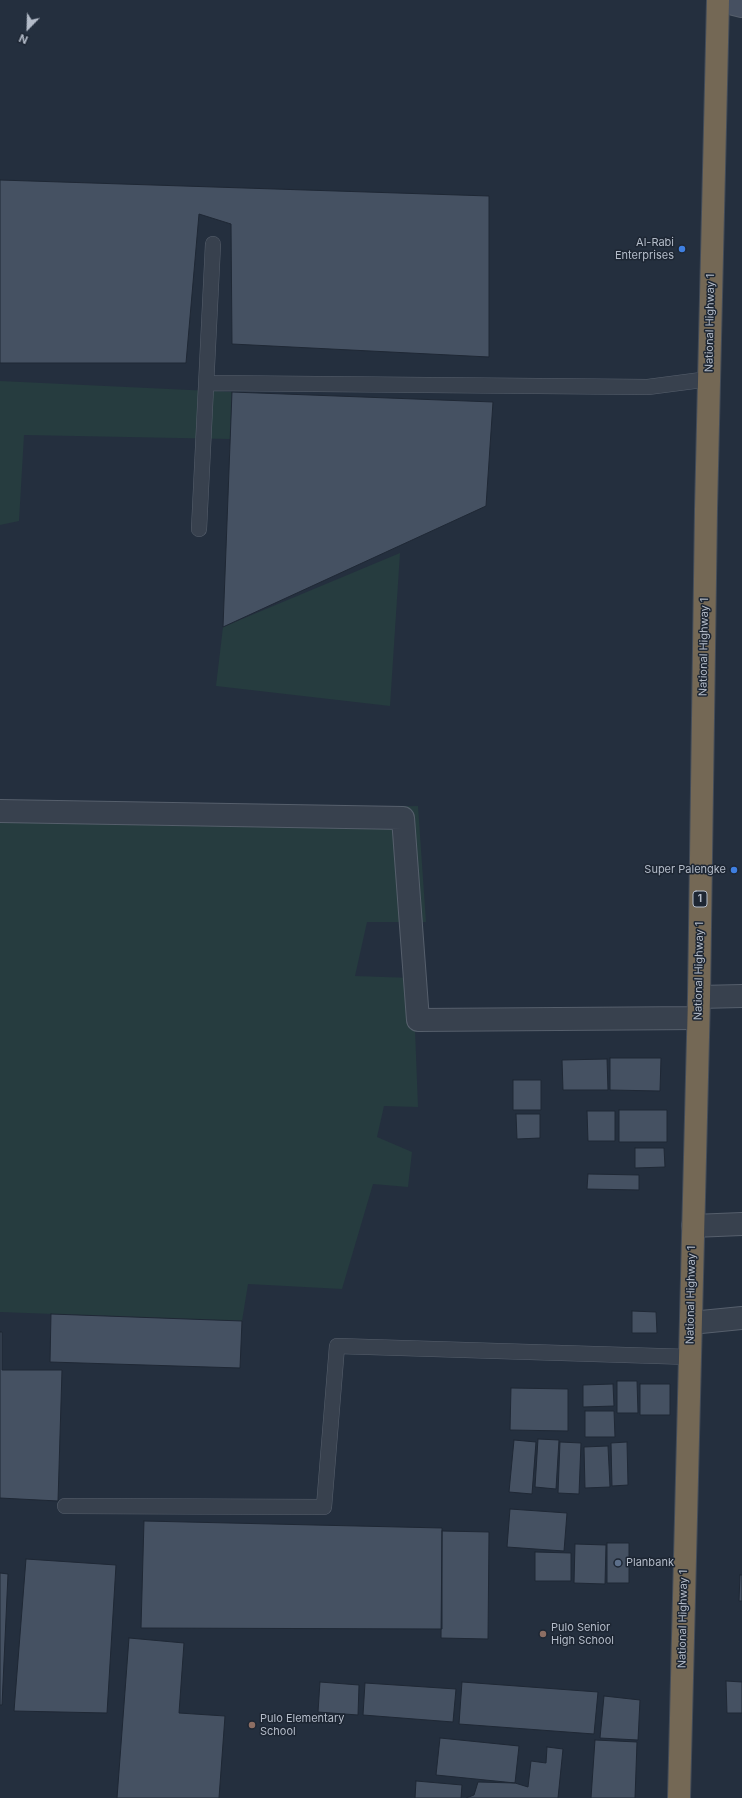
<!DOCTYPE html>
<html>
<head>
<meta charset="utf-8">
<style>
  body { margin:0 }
  #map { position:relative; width:742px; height:1798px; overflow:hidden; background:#242f3e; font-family:Inter,sans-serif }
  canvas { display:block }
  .north { position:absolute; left:8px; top:8px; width:40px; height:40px; -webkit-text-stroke:3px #1d2633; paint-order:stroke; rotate:203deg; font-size:11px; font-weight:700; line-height:16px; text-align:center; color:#b4bcc9 }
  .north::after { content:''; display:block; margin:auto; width:14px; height:18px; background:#b4bcc9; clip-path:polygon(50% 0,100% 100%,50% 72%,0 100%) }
</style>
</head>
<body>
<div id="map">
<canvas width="742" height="1798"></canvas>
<div class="north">N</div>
</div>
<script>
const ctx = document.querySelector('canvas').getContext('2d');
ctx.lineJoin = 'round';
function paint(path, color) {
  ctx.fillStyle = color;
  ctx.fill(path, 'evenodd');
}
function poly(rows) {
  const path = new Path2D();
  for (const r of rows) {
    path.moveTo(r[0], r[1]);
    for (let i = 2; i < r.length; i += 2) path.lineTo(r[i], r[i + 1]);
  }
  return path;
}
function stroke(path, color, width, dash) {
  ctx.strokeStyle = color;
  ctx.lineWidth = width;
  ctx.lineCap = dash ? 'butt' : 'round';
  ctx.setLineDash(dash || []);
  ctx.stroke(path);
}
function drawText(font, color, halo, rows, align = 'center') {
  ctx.font = font + ' Inter,sans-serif';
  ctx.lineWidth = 3;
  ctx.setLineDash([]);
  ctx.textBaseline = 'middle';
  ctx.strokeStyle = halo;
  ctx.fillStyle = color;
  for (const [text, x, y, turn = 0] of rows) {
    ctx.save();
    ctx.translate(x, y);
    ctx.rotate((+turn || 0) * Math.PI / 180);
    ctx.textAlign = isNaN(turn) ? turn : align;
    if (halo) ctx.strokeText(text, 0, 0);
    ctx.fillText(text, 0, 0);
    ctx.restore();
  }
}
const green = poly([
  [0,381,232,392,230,439,24,435,19,521,0,525],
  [400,553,390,706,216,686,223,627],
  [0,805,340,808,418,806,426,922,367,922,355,976,413,978,418,1107,384,1106,377,1137,412,1152,408,1187,373,1184,342,1289,248,1284,242,1321,0,1312]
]);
const building = poly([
  [0,180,489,196,489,357,232,344,231,224,199,214,186,363,0,363,0,180],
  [232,392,493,402,486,506,223,627,232,392],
  [610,1058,661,1058,660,1091,610,1090,610,1058],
  [607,1059,608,1090,563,1090,562,1060,607,1059],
  [513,1080,541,1080,541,1110,513,1110,513,1080],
  [619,1110,667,1110,667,1142,619,1142,619,1110],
  [587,1111,615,1111,615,1141,588,1141,587,1111],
  [516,1114,540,1114,540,1138,517,1139,516,1114],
  [635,1148,664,1148,665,1167,635,1168,635,1148],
  [588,1174,639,1175,639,1190,587,1189,588,1174],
  [632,1311,656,1312,657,1333,632,1333,632,1311],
  [51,1314,242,1321,240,1368,50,1362,51,1314],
  [0,1332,2,1332,2,1370,62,1370,58,1501,0,1498,0,1332],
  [617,1381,637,1381,638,1413,617,1413,617,1381],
  [613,1384,614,1406,583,1407,583,1385,613,1384],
  [640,1384,670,1384,670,1415,640,1415,640,1384],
  [511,1388,568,1389,568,1431,510,1430,511,1388],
  [585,1411,614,1411,615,1437,585,1437,585,1411],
  [538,1439,559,1440,556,1489,535,1487,538,1439],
  [514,1440,536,1442,532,1494,509,1492,514,1440],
  [560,1442,581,1443,579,1494,558,1493,560,1442],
  [627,1442,628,1485,612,1486,611,1443,627,1442],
  [608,1446,610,1487,585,1488,584,1447,608,1446],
  [510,1509,567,1513,564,1551,507,1547,510,1509],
  [144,1521,442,1528,442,1629,141,1628,144,1521],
  [442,1531,489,1532,488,1639,441,1638,442,1531],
  [607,1543,629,1543,629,1583,607,1583,607,1543],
  [575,1544,606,1545,605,1584,574,1583,575,1544],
  [535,1552,571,1553,571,1581,535,1581,535,1552],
  [26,1559,116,1565,107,1713,14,1711,26,1559],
  [0,1573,8,1574,2,1705,0,1705,0,1573],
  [740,1575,742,1575,742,1601,739,1601,740,1575],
  [129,1638,184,1643,179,1713,225,1716,219,1798,117,1798,129,1638],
  [726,1681,742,1682,742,1713,727,1713,726,1681],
  [320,1682,359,1685,358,1715,318,1712,320,1682],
  [462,1682,598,1692,594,1734,459,1724,462,1682],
  [365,1683,456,1689,453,1722,363,1715,365,1683],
  [604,1696,640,1700,638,1740,600,1738,604,1696],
  [440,1738,519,1746,515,1783,436,1775,440,1738],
  [595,1740,637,1742,635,1798,591,1798,595,1740],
  [547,1747,563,1749,558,1798,466,1798,474,1795,478,1782,515,1783,528,1787,531,1761,546,1763,547,1747],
  [416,1781,462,1785,461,1798,415,1798,416,1781]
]);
const lane = poly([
  [207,383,648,387,709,379],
  [199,529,213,244],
  [65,1506,324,1507,337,1346,690,1357]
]);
const street = poly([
  [0,811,403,818,418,1020,698,1018],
  [699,997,742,996],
  [693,1226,742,1224],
  [691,1323,742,1318]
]);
const secondary = poly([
  [718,0,742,6]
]);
const highway = poly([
  [679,1798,699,997,706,509,718,0]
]);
const markers = [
  [682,249,4,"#3f7fe0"],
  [734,870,4,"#3f7fe0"],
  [618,1563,4,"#5c6f8a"],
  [543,1634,4,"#8d6e63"],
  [252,1725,4,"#8d6e63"]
];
const shields = [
  [700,899,14]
];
const shieldNames = [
  ["1",700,899]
];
const poiNames = [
  ["Al-Rabi",674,243,"right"],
  ["Enterprises",674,256,"right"],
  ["Super Palengke",726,870,"right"],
  ["Planbank",626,1563],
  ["Pulo Senior",551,1628],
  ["High School",551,1641],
  ["Pulo Elementary",260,1719],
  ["School",260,1732]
];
const streetNames = [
  ["National Highway 1",710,323,-89],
  ["National Highway 1",704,647,-89],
  ["National Highway 1",699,971,-89],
  ["National Highway 1",691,1295,-89],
  ["National Highway 1",683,1619,-89]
];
paint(green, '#263c3f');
paint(building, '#455162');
stroke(building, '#1f2835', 1);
stroke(lane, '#565f6c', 16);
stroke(street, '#565f6c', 24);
stroke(secondary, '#565f6c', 24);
stroke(highway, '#434c59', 24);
stroke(lane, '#38414e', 15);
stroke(street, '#38414e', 22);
stroke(secondary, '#465061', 22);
stroke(highway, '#746855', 22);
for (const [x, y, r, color] of markers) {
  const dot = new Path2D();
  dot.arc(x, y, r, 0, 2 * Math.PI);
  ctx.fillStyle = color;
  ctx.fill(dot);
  stroke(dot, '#1d2633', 1.5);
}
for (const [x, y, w] of shields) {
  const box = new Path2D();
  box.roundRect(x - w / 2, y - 8, w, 16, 3);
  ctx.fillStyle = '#1d2633';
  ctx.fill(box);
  stroke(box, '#b4bcc9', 1);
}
drawText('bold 10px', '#b4bcc9', null, shieldNames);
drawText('11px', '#b4bcc9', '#1d2633', poiNames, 'left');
drawText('11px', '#b4bcc9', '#1d2633', streetNames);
</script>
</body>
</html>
